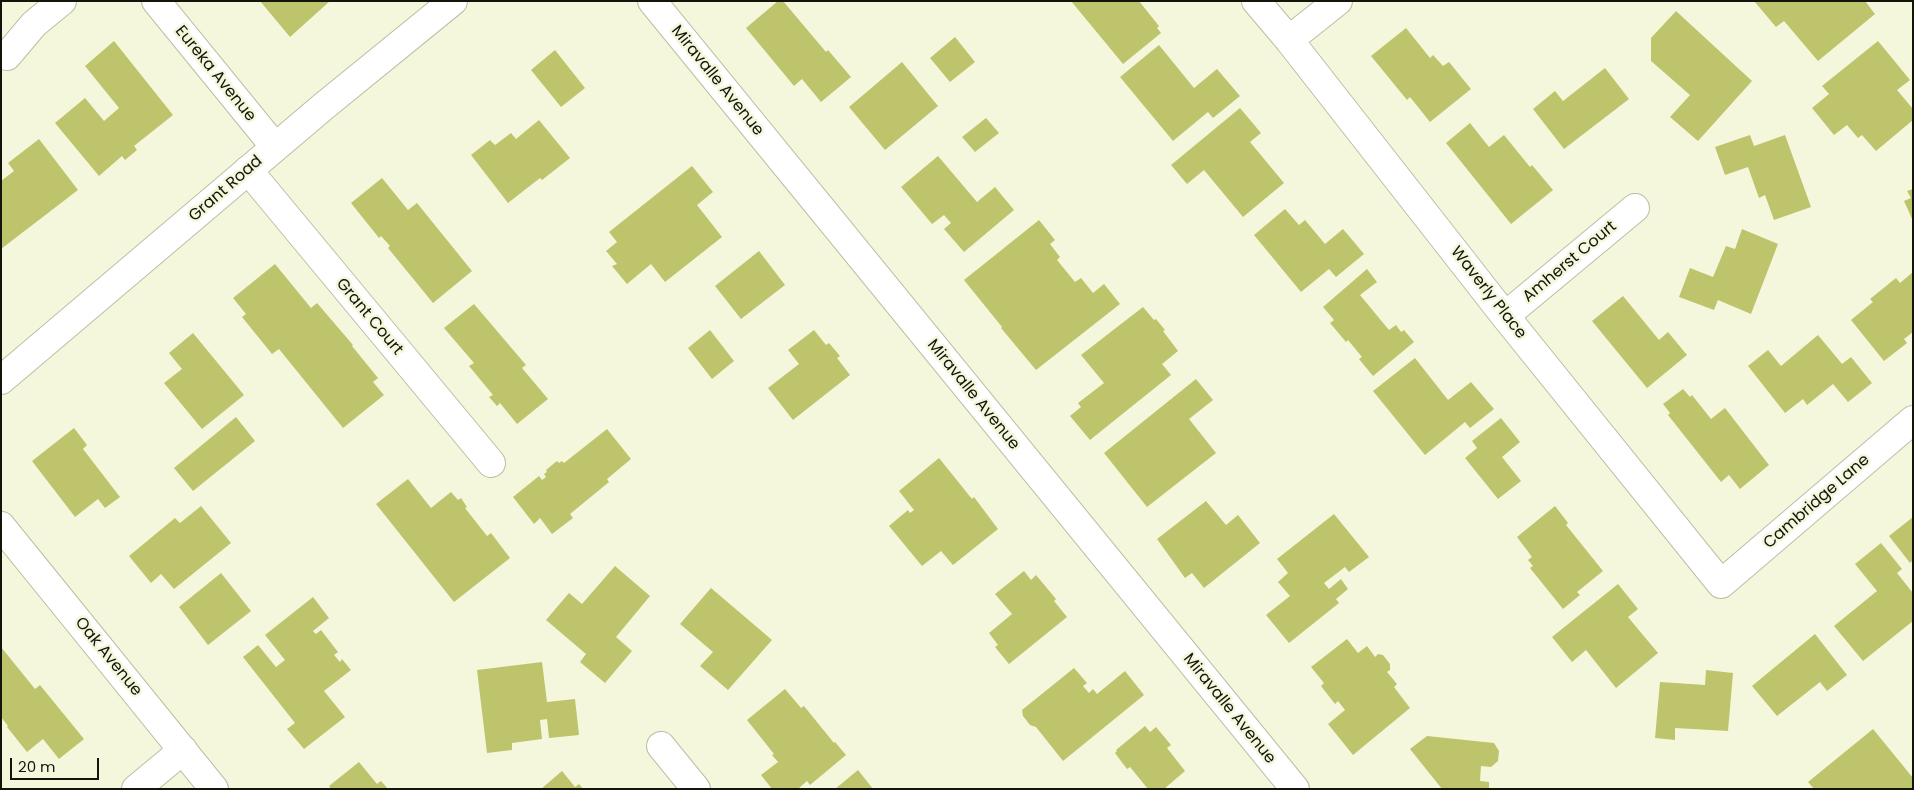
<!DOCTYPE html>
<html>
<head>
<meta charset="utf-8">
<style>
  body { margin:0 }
  #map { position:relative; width:1914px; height:790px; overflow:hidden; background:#f4f7dc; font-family:Poppins,sans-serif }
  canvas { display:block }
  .frame { position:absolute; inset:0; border:2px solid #13140a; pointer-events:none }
  .scale { position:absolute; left:10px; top:758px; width:89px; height:22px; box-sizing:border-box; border:2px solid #13140a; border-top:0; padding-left:6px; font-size:15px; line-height:18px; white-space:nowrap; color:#13140a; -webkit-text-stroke:4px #f4f7dc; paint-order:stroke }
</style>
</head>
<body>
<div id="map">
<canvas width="1914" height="790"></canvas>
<div class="frame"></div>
<div class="scale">20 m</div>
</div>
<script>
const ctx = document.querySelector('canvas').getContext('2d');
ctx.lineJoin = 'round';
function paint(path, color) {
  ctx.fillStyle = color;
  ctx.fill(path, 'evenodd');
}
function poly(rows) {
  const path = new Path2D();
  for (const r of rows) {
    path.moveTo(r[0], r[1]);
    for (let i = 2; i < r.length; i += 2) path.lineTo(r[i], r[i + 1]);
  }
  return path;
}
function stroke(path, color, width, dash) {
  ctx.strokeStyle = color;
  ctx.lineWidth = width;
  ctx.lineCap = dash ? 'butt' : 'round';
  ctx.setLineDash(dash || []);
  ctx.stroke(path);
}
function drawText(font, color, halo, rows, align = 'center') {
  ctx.font = font + ' Poppins,sans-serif';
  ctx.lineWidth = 5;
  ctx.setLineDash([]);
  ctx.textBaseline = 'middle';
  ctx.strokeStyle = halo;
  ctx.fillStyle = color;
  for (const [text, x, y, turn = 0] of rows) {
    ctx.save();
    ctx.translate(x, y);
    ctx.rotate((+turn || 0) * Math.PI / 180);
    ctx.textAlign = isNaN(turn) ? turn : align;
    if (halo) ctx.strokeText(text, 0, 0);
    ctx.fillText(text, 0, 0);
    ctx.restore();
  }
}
const building = poly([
  [260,1,330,1,290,37],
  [778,1,783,1,826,52,828,50,851,77,821,102,802,79,794,86,746,28],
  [1071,1,1139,1,1159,26,1157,28,1161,33,1123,64],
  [1754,1,1865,1,1875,14,1818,61,1784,21,1776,27],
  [1676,11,1752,81,1698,141,1670,117,1690,95,1651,61,1651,38],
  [1406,28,1430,58,1433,55,1443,66,1449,62,1471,89,1430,122,1410,97,1407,100,1371,56],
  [955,37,975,62,950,82,930,58],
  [114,41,173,115,134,146,137,150,125,160,122,156,99,176,55,123,85,98,104,121,119,108,85,66],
  [1878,41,1910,80,1897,90,1913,109,1913,120,1876,151,1862,135,1858,138,1847,125,1834,135,1812,108,1829,94,1822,86],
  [1159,45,1194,88,1217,69,1240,96,1213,118,1208,112,1173,141,1120,77],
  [555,50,585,88,561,107,531,70],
  [902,62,938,106,885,150,849,107],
  [1605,68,1629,99,1564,149,1533,109,1555,91,1563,101],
  [1240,108,1261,133,1250,142,1284,183,1243,217,1204,170,1187,184,1171,165],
  [986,118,999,133,975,152,962,137],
  [539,120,570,158,542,180,540,178,508,203,471,155,490,140,495,145,511,133,516,139],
  [1470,123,1489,147,1504,135,1530,167,1532,165,1553,190,1511,224,1446,143],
  [1750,135,1754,146,1785,135,1811,207,1774,220,1765,195,1759,198,1748,167,1725,175,1715,147],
  [39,139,78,190,1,249,1,181,14,171,8,163],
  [938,156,977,202,995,187,1014,210,964,252,944,229,951,223,944,215,932,224,901,187],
  [692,166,713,192,697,205,722,237,665,282,651,264,627,284,612,266,617,264,606,251,617,242,609,232],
  [382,178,408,210,417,203,472,271,433,303,388,248,390,246,381,236,379,238,351,203],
  [1913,189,1913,221,1904,201,1911,198,1907,191],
  [1285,209,1299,225,1305,220,1325,244,1343,229,1364,254,1336,277,1329,269,1301,292,1254,235],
  [1039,220,1055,240,1050,244,1060,257,1057,260,1075,282,1081,278,1093,293,1104,284,1120,304,1036,370,1001,328,1002,327,964,280],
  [1742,229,1778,244,1751,314,1718,300,1714,310,1679,297,1690,268,1713,277,1726,246,1735,249],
  [759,251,785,285,741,319,715,286],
  [275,264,311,308,317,303,353,345,352,346,378,378,373,382,384,395,343,428,279,349,272,354,242,317,246,314,233,298],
  [1367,269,1377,282,1360,295,1389,330,1396,325,1401,332,1404,330,1414,342,1373,376,1359,359,1362,357,1348,340,1346,342,1330,323,1334,320,1323,307],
  [1913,272,1913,332,1904,339,1907,343,1884,361,1851,320,1873,302,1870,299,1896,278,1900,283],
  [1623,296,1659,340,1668,332,1687,355,1647,388,1592,321],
  [474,304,526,365,522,368,548,399,517,424,500,403,497,406,489,397,493,395,469,366,474,363,444,328],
  [1143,307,1154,320,1156,319,1165,330,1163,331,1178,351,1162,364,1171,375,1090,440,1070,416,1081,407,1078,403,1104,383,1081,355],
  [710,330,734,361,712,379,688,348],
  [814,330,826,345,829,343,840,356,837,358,850,375,793,420,768,388,799,364,788,350],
  [193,333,244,395,202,429,164,383,182,369,169,353],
  [1818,335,1842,364,1851,357,1872,383,1848,402,1833,384,1807,405,1803,399,1785,413,1748,366,1768,350,1781,366],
  [1415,358,1448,400,1471,382,1494,409,1470,428,1465,422,1425,455,1373,391],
  [1196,379,1213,400,1189,419,1216,453,1147,507,1104,453],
  [1683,389,1690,397,1692,395,1711,419,1725,408,1769,465,1740,489,1729,475,1721,482,1668,415,1670,413,1663,404],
  [236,417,255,441,193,491,174,468],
  [1501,418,1520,442,1502,457,1521,481,1498,499,1465,458,1477,448,1472,441],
  [74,428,87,445,83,449,120,497,105,508,98,499,75,517,32,461],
  [607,429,631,459,607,479,609,482,570,514,573,518,552,534,540,518,534,524,513,497,539,476,542,480,546,477,544,474,547,472,546,470,557,461,559,463,562,461,564,463],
  [939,458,972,499,974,497,998,529,953,565,941,551,922,566,889,526,908,510,910,513,914,510,899,491],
  [408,479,431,508,451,492,458,500,461,498,467,507,465,508,487,536,491,533,510,558,454,602,376,504],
  [1206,501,1226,525,1238,515,1260,543,1204,588,1192,573,1185,578,1157,539],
  [201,506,231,543,174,589,161,574,151,583,129,556,175,518,180,523],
  [1555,506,1568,523,1566,525,1603,571,1577,592,1580,595,1563,609,1530,568,1533,566,1528,560,1532,557,1517,537],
  [1334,514,1369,557,1349,572,1345,567,1324,583,1329,589,1341,579,1348,589,1336,599,1339,603,1289,643,1266,615,1290,596,1278,582,1288,573,1277,559],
  [1913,517,1913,560,1910,563,1889,536],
  [1881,543,1902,569,1897,573,1913,593,1913,621,1863,661,1834,626,1877,591,1855,564],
  [615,566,650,596,616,637,632,651,605,683,580,662,586,654,546,620,569,593,582,604],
  [1024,571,1031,580,1036,575,1056,599,1054,601,1067,617,1009,664,995,647,998,645,989,633,1012,614,995,594],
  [221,573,251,611,208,645,179,607],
  [1618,584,1638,609,1628,617,1658,653,1616,688,1586,650,1572,662,1552,637],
  [711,588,772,640,728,690,700,666,713,652,680,624],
  [313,597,329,618,313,631,316,634,321,630,338,652,334,655,340,662,342,659,351,670,324,691,345,717,304,749,287,729,295,723,243,657,258,645,276,667,285,660,265,635],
  [1815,634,1847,675,1827,691,1820,682,1777,716,1752,686],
  [1347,639,1358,653,1367,646,1375,657,1378,654,1383,655,1390,664,1390,670,1387,672,1397,684,1394,687,1410,708,1353,755,1328,724,1345,710,1338,701,1335,704,1321,686,1324,683,1311,667],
  [1,647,35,689,40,685,84,739,59,759,43,739,27,752,7,727,8,726,1,717],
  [542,662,547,702,575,699,579,735,549,738,547,719,540,720,542,739,512,743,512,750,487,753,477,670],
  [1074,668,1087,683,1083,686,1089,693,1093,689,1097,694,1125,671,1144,695,1063,761,1036,727,1030,725,1023,716,1022,710],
  [1706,670,1733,673,1728,731,1675,728,1675,740,1655,738,1660,682,1705,685],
  [785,689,801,708,804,706,834,743,835,742,846,755,810,785,807,781,798,789,772,789,761,775,778,762,772,755,774,754,747,720],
  [1145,726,1150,732,1156,727,1171,745,1167,748,1185,771,1164,789,1148,789,1130,767,1127,769,1115,753,1117,751,1116,750],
  [1873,729,1913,778,1913,789,1814,789,1808,782],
  [1427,736,1494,743,1499,751,1498,761,1491,767,1481,766,1480,781,1489,782,1489,789,1442,789,1410,749],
  [359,762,377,784,381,781,388,789,331,789,329,786],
  [858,770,873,789,835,789],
  [562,771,575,787,579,784,583,789,541,789]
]);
const street = poly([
  [156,1,275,147],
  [652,1,1295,789],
  [1256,1,1289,40,1505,316,1721,584,1913,420],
  [1289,40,1338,1],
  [7,56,34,24,62,1],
  [248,170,491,463],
  [1505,316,1635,208],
  [661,746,696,789],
  [136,789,183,750]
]);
const secondary = poly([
  [1,380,324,106,453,1],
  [1,526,214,789]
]);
const streetNames = [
  ["Eureka Avenue",215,74,51],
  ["Miravalle Avenue",717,81,51],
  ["Grant Road",226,189,-41],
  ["Amherst Court",1570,262,-40],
  ["Waverly Place",1488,293,52],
  ["Grant Court",369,317,50],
  ["Miravalle Avenue",973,395,51],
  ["Cambridge Lane",1817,502,-41],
  ["Oak Avenue",108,657,51],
  ["Miravalle Avenue",1229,709,51]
];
paint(building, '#bec46c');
stroke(street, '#bcbea5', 30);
stroke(secondary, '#bcbea5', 30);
stroke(street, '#fff', 28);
stroke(secondary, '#fff', 28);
drawText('16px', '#13140a', '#f4f7dc', streetNames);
</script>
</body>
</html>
